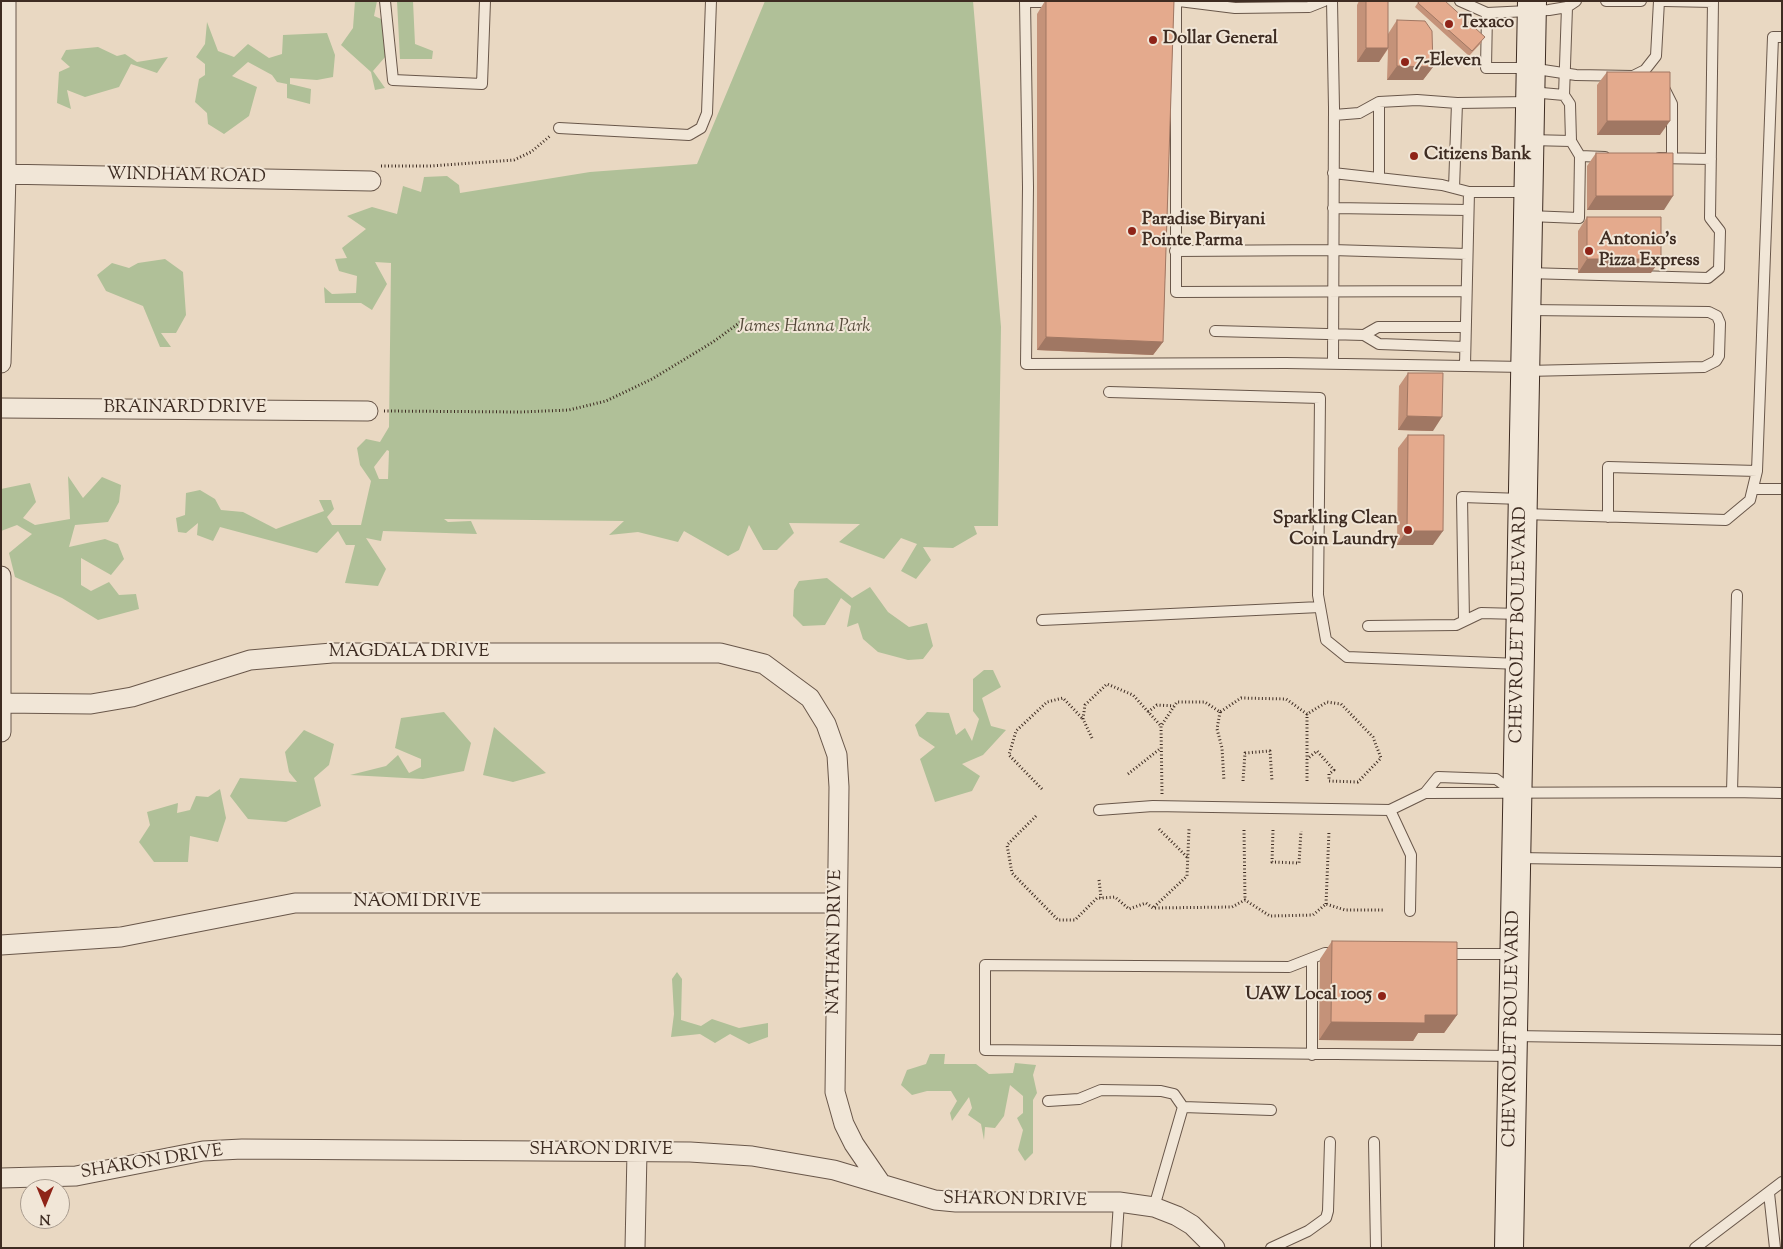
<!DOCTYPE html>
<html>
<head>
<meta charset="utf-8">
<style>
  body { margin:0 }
  #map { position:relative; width:1783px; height:1249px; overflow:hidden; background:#e9d8c2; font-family:"Sorts Mill Goudy",serif }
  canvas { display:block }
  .frame { position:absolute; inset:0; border:2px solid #3e2c22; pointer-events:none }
  .north { position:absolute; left:20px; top:1179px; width:50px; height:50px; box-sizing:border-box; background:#f1e6d7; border:1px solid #a99c8f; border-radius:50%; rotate:180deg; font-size:14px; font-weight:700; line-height:20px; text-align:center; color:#3e2c22 }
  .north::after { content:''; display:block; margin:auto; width:18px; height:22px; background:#8f2418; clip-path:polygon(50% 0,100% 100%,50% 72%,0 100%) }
</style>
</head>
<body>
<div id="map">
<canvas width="1783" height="1249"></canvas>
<div class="frame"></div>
<div class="north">N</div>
</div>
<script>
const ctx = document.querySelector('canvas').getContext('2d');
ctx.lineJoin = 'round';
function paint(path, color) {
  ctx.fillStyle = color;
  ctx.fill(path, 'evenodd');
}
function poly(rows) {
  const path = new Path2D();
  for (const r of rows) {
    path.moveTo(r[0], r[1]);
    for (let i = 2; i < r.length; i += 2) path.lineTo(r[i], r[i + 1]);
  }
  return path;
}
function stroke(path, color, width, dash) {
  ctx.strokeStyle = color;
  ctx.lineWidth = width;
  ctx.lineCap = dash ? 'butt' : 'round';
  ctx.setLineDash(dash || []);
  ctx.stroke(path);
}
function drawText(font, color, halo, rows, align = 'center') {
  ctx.font = font + ' "Sorts Mill Goudy",serif';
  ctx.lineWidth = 4;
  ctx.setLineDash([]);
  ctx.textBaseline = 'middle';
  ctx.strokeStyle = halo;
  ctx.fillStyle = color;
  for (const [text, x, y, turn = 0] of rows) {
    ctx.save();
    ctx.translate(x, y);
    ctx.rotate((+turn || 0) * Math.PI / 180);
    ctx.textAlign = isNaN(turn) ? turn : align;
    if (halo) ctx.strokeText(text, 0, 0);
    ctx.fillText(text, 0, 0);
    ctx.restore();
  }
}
const green = poly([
  [355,1,377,1,374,16,391,23,386,56,373,71,385,88,375,90,371,72,341,45,353,28],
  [397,1,413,1,415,44,433,51,432,59,400,59],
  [765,1,973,1,1001,327,998,526,974,526,977,534,953,548,923,547,931,560,916,579,901,571,917,544,901,538,884,559,839,542,860,524,789,523,794,533,777,550,763,550,749,525,739,550,728,556,684,531,678,542,638,532,609,535,624,521,444,519,448,522,471,521,477,534,383,531,381,541,366,538,386,569,378,586,345,583,355,545,346,545,338,531,317,553,220,527,213,541,197,535,198,523,186,533,178,532,176,518,185,515,186,493,200,490,215,499,221,510,243,512,276,529,324,511,319,500,331,500,334,509,327,517,332,525,361,525,371,481,360,465,357,448,366,439,380,442,389,427,391,263,375,262,387,284,372,310,361,303,325,303,324,287,332,294,356,293,357,276,339,271,335,259,347,258,342,248,366,229,347,216,372,207,397,214,403,186,421,192,424,177,447,176,459,185,460,193,590,172,697,164],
  [387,450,389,451,388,479,379,479,374,467],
  [207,22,218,51,234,57,248,44,269,58,282,54,283,35,327,33,335,55,333,77,317,80,290,78,290,84,311,89,310,104,287,98,287,84,277,82,272,75,248,62,232,76,257,87,249,116,224,134,208,124,207,113,195,102,199,79,205,75,205,64,196,57,205,44],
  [98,47,117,56,125,54,137,62,168,57,157,73,131,64,119,87,85,97,67,90,71,109,57,103,59,72,70,67,61,59,66,50],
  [165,259,183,272,186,315,176,333,161,333,171,347,160,347,143,306,106,291,97,275,112,263,129,268,138,263],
  [68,476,83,498,102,477,121,485,119,502,108,522,75,525,69,547,105,539,118,544,124,559,111,575,81,558,81,585,91,591,109,582,119,595,136,594,139,609,98,620,62,598,15,577,9,553,32,534,17,525,1,531,1,489,30,483,36,502,23,518,35,525,70,519],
  [827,578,852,598,870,587,888,612,909,627,927,623,933,646,923,659,908,660,878,652,863,639,858,623,847,627,851,606,841,598,825,625,803,626,793,616,794,590,799,581],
  [984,670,993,670,1001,687,982,698,991,726,1006,730,983,755,962,764,980,776,972,791,935,802,920,759,935,747,919,736,915,725,927,712,949,713,956,735,965,728,972,741,979,719,973,711,973,679],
  [444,712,471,743,464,771,423,779,350,775,386,766,398,755,409,773,421,767,421,759,395,748,401,718],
  [494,727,546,773,513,782,483,775],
  [304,730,334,744,329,765,314,778,321,806,286,822,248,819,230,796,240,778,297,782,289,772,285,752],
  [220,789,226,818,218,842,190,836,188,862,154,862,139,842,150,825,147,812,178,803,177,813,190,810,196,796,208,797],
  [677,972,682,979,681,1020,701,1026,712,1019,739,1028,768,1023,768,1037,749,1044,730,1034,715,1043,700,1034,671,1037,674,1014,672,979],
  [930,1054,945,1054,944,1064,976,1064,989,1074,1013,1073,1015,1063,1036,1065,1033,1075,1037,1093,1033,1100,1033,1153,1025,1161,1018,1150,1023,1130,1017,1118,1023,1113,1023,1096,1010,1085,1004,1116,995,1128,985,1127,984,1140,981,1124,968,1115,972,1108,969,1097,952,1121,950,1113,957,1101,951,1091,927,1091,912,1095,901,1085,907,1070,926,1064]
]);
const path = poly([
  [381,166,430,166,514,160,531,152,550,136],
  [384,411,521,412,569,410,606,401,652,379,713,342,746,318],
  [1148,712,1157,705,1174,706],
  [1220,712,1217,729,1222,748,1224,781],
  [1092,738,1083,719,1085,705,1107,684,1133,695,1161,726],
  [1128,774,1161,748],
  [1243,781,1245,753,1270,751,1272,781],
  [1307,781,1307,714],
  [1042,789,1009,755,1016,731,1047,702,1063,698,1083,719],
  [1162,794,1161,726,1177,702,1205,702,1220,712,1241,698,1286,699,1307,714,1327,702,1341,704,1373,737,1381,758,1358,782,1329,781,1329,774,1334,770,1317,751,1307,759],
  [1036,816,1007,845,1012,873,1058,920,1075,920,1097,898,1101,898,1115,897,1129,909,1146,903,1153,908,1232,907,1245,900,1270,916,1313,915,1326,904,1345,910,1384,910],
  [1159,829,1187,857],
  [1244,830,1245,900],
  [1273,830,1272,862,1299,863,1301,831],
  [1099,880,1101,898],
  [1326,904,1329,831],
  [1154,907,1187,876,1189,829]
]);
const lane = poly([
  [385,1,393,80,482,84,485,1],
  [1025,1,1028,187,1026,364,1286,363,1525,367],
  [1176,1,1176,292,1466,291],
  [1179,1,1235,8,1309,7,1324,1],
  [1332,1,1334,108,1333,364],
  [1460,1,1487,13,1549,10,1567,7,1576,1],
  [1606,1,1641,1],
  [1665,1,1713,2],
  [1025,2,1057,2],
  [1487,13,1486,68,1530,68,1576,75,1633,76,1645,70,1656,56,1659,1],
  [1664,88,1672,104,1672,158],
  [1531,92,1564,95,1570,104,1571,141,1580,156,1605,157],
  [1564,95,1567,7],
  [1334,115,1359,113,1379,102,1417,100,1457,103,1529,102],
  [559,128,689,135,701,128,707,113,711,1],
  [1530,140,1571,141],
  [1659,158,1711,159],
  [1333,173,1442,185,1469,192,1527,192],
  [1379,178,1379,102],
  [1454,188,1457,103],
  [1333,208,1468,210],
  [1529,216,1579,218,1580,156],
  [1175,251,1332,250,1467,254],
  [1527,273,1708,278,1719,269,1720,231,1710,218,1713,1],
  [1215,331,1364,335,1379,344,1465,347],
  [1364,335,1378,327,1465,327],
  [1465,365,1469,192],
  [1526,371,1704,367,1716,361,1719,356,1720,323,1717,316,1709,312,1528,310],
  [1109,392,1320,398,1318,595,1326,640,1347,657,1519,664],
  [1753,489,1782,489],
  [1523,514,1726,520,1750,500,1757,471,1773,37,1782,37],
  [1608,517,1608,467,1757,471],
  [1042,620,1320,607],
  [1464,621,1462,497,1522,499],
  [1368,626,1456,625,1481,613,1520,614],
  [1732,792,1782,793],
  [1425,793,1732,792,1737,595],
  [1099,810,1153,806,1390,810,1425,793,1438,777,1496,779,1515,793],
  [1390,810,1411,855,1410,911],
  [1517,858,1782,862],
  [1336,953,1325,953,1289,967,985,965,985,1050,1512,1056],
  [1443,954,1513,954],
  [1513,1036,1782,1040],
  [1312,1055,1312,959],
  [1048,1101,1079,1099,1101,1090,1161,1091,1174,1094,1183,1107,1154,1207],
  [1183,1107,1271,1110],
  [1374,1142,1376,1248],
  [1769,1193,1775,1248],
  [1116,1248,1119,1202],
  [1271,1248,1308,1231,1326,1218,1328,1211,1330,1142],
  [1695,1248,1782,1182]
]);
const street = poly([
  [1,174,371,181],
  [1,363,6,174,6,1],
  [1,408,368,411],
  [1,576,1,732],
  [2,703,91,704,132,697,250,660,332,653,720,653,764,664,810,698,826,724,837,755,839,787,835,1092,844,1124,854,1144,880,1182],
  [1,945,121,937,295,903,837,903],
  [1,1178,76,1176,203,1151,242,1149,690,1152,752,1156,834,1170,935,1200,956,1202,1119,1202,1154,1207,1177,1216,1192,1225,1215,1248],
  [635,1248,637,1152]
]);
const secondary = poly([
  [1509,1248,1532,1]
]);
const wall = poly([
  [1045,1,1174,1,1163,342,1153,355,1037,350,1037,14],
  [1359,1,1388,1,1388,34,1397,20,1433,67,1423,80,1387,80,1388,49,1379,62,1357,62,1357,5],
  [1419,1,1482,42,1469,56,1415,7],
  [1607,72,1660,135,1597,135,1597,85],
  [1596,153,1664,210,1587,210,1587,166],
  [1587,217,1651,273,1578,273,1578,231],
  [1408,373,1433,431,1398,430,1399,386],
  [1782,400,1782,444,1781,402],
  [1408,435,1433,545,1397,545,1398,448],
  [1332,941,1457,1015,1444,1033,1418,1033,1413,1041,1319,1040,1320,959]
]);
const shadedWall = poly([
  [1366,48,1388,48,1379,62,1357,62],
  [1397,66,1433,67,1423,80,1387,80],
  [1607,121,1670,121,1660,135,1597,135],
  [1596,196,1673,196,1664,210,1587,210],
  [1587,259,1661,259,1651,273,1578,273],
  [1046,337,1163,342,1153,355,1037,350],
  [1407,416,1442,417,1433,431,1398,430],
  [1407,531,1443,531,1433,545,1397,545],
  [1425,1015,1457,1015,1444,1033,1418,1033,1413,1041,1319,1040,1331,1022]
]);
const building = poly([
  [1046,1,1174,1,1163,342,1046,337,1046,1],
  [1366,1,1388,1,1388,48,1366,48,1366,1],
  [1419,1,1445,1,1485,37,1472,51,1418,3,1419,1],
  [1397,20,1425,21,1432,31,1433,67,1397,66,1397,20],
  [1607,72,1670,72,1670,121,1607,121,1607,72],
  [1596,153,1673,153,1673,196,1596,196,1596,153],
  [1587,217,1661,217,1661,259,1587,259,1587,217],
  [1408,373,1443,373,1442,417,1407,416,1408,373],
  [1408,435,1444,435,1443,531,1407,531,1408,435],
  [1332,941,1457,942,1457,1015,1425,1015,1425,1023,1331,1022,1332,941]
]);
const markers = [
  [1449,24,5,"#8f2418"],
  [1153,40,5,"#8f2418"],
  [1405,62,5,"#8f2418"],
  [1414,156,5,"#8f2418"],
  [1132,231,5,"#8f2418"],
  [1589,251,5,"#8f2418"],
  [1408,530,5,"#8f2418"],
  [1382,996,5,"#8f2418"]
];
const poiNames = [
  ["Texaco",1459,24],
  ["Dollar General",1163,40],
  ["7-Eleven",1415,62],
  ["Citizens Bank",1424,156],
  ["Paradise Biryani",1142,221],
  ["Pointe Parma",1142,242],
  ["Antonio's",1599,241],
  ["Pizza Express",1599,262],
  ["Sparkling Clean",1398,520,"right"],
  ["Coin Laundry",1398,541,"right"],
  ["UAW Local 1005",1372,996,"right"]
];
const streetNames = [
  ["WINDHAM ROAD",186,177,1],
  ["BRAINARD DRIVE",185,409],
  ["CHEVROLET BOULEVARD",1520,625,-89],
  ["MAGDALA DRIVE",409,653],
  ["NAOMI DRIVE",417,903],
  ["NATHAN DRIVE",836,942,-89],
  ["CHEVROLET BOULEVARD",1513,1029,-89],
  ["SHARON DRIVE",601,1151],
  ["SHARON DRIVE",152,1163,-9],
  ["SHARON DRIVE",1015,1201,1]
];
const parkNames = [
  ["James Hanna Park",804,328]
];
paint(green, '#b0c098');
stroke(lane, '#69574a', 12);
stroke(street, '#69574a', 21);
stroke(secondary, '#3e2c22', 30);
stroke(path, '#3e2c22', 3, [1, 2.5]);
stroke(lane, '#f1e6d7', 10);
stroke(street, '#f1e6d7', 19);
stroke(secondary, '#f1e6d7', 28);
paint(wall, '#c49279');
paint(shadedWall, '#a07763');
paint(building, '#e4aa8d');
stroke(building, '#a07763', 1);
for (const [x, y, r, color] of markers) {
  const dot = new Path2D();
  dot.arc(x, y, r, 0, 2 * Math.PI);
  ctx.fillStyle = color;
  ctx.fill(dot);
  stroke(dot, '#f1e6d7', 2);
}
drawText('bold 18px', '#3e2c22', '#f1e6d7', poiNames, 'left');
drawText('18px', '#3e2c22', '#f1e6d7', streetNames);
drawText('italic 18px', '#554a3a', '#f1e6d7', parkNames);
</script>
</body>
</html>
